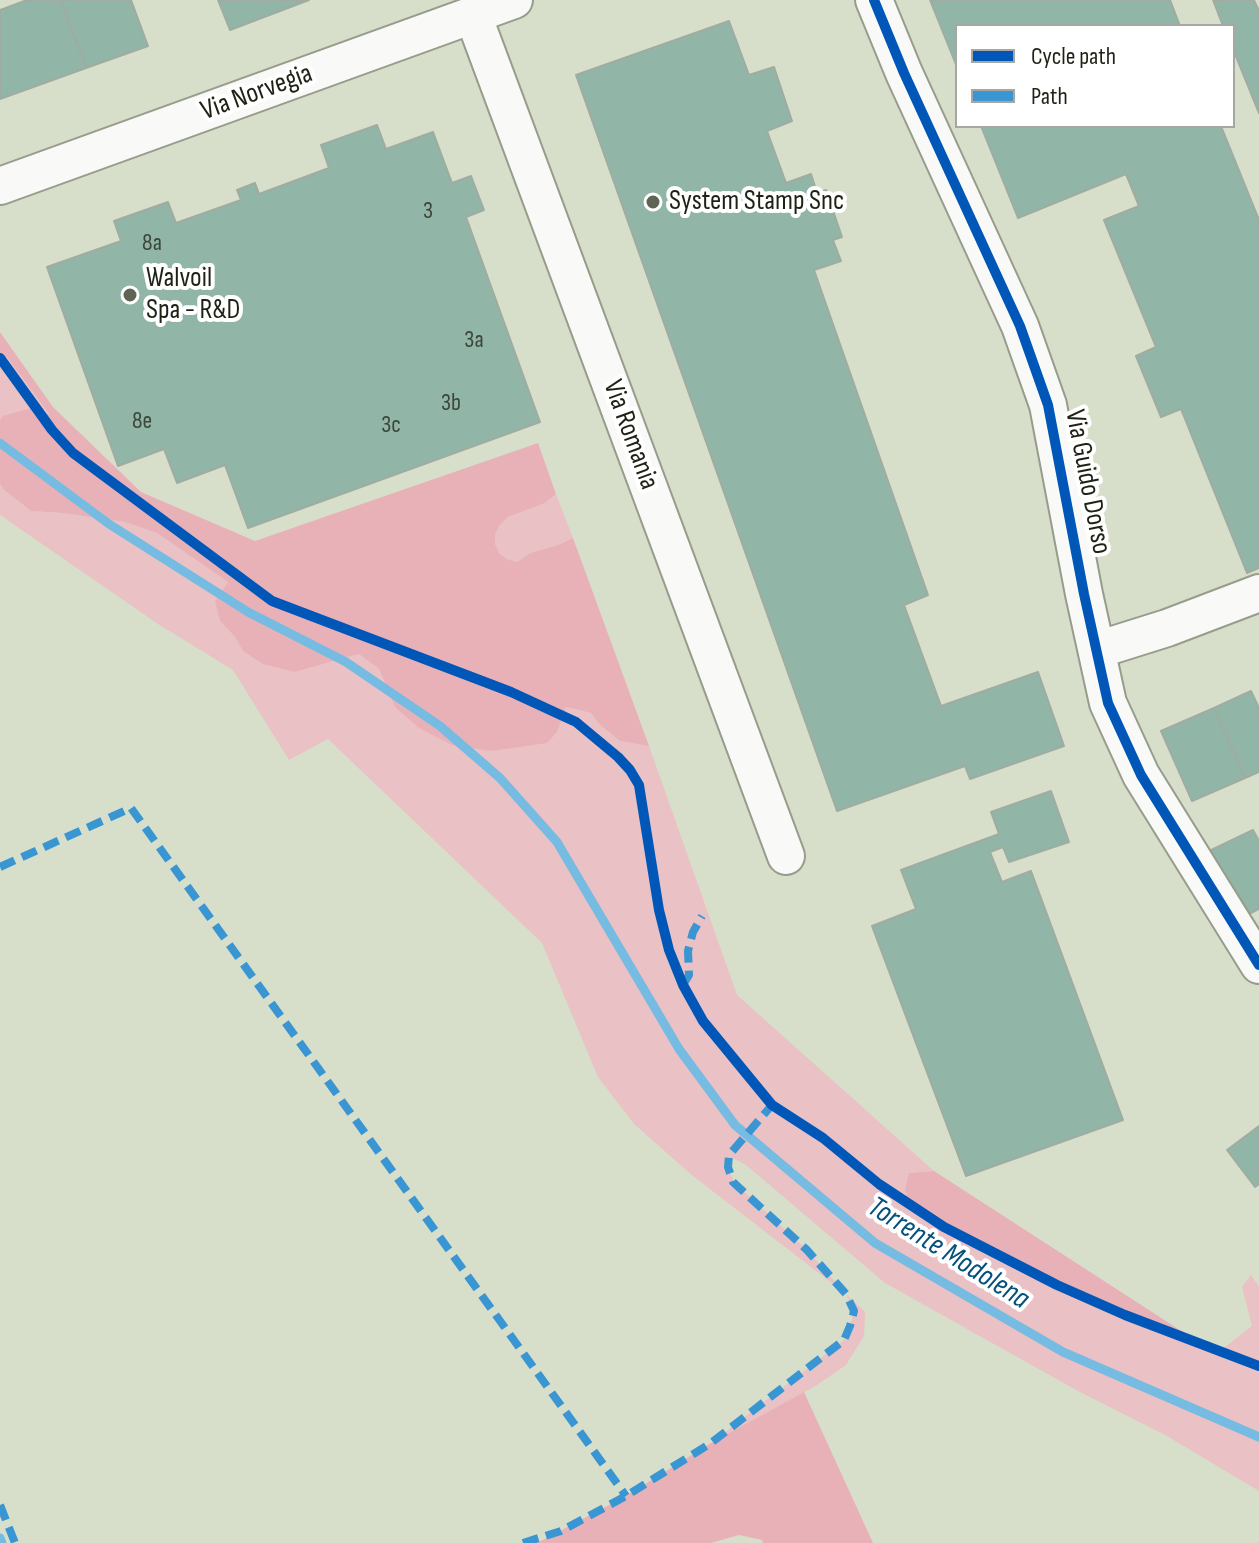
<!DOCTYPE html>
<html>
<head>
<meta charset="utf-8">
<style>
  body { margin:0 }
  #map { position:relative; width:1259px; height:1543px; overflow:hidden; background:#d7dfca; font-family:"Sofia Sans Condensed",sans-serif }
  canvas { display:block }
  .legend { position:absolute; left:955px; top:24px; width:280px; height:104px; box-sizing:border-box; background:#fff; border:2px solid #a5a7a1; margin:0; padding:10px 14px; list-style:none; font-size:24px; color:#1e2215 }
  .legend li { display:flex; align-items:center; gap:16px; height:40px }
  .legend b { width:40px; border:2px solid #a5a7a1 }
</style>
</head>
<body>
<div id="map">
<canvas width="1259" height="1543"></canvas>
<ul class="legend">
<li><b style="height:10px;background:#0057b8"></b>Cycle path</li>
<li><b style="height:10px;background:#3a95d3"></b>Path</li>
</ul>
</div>
<script>
const ctx = document.querySelector('canvas').getContext('2d');
ctx.lineJoin = 'round';
function paint(path, color) {
  ctx.fillStyle = color;
  ctx.fill(path, 'evenodd');
}
function poly(rows) {
  const path = new Path2D();
  for (const r of rows) {
    path.moveTo(r[0], r[1]);
    for (let i = 2; i < r.length; i += 2) path.lineTo(r[i], r[i + 1]);
  }
  return path;
}
function stroke(path, color, width, dash) {
  ctx.strokeStyle = color;
  ctx.lineWidth = width;
  ctx.lineCap = dash ? 'butt' : 'round';
  ctx.setLineDash(dash || []);
  ctx.stroke(path);
}
function drawText(font, color, halo, rows, align = 'center') {
  ctx.font = font + ' "Sofia Sans Condensed",sans-serif';
  ctx.lineWidth = 8;
  ctx.setLineDash([]);
  ctx.textBaseline = 'middle';
  ctx.strokeStyle = halo;
  ctx.fillStyle = color;
  for (const [text, x, y, turn = 0] of rows) {
    ctx.save();
    ctx.translate(x, y);
    ctx.rotate((+turn || 0) * Math.PI / 180);
    ctx.textAlign = isNaN(turn) ? turn : align;
    if (halo) ctx.strokeText(text, 0, 0);
    ctx.fillText(text, 0, 0);
    ctx.restore();
  }
}
const green = poly([
  [7,356,52,417,0,420,0,359],
  [0,484,4,490,31,511,62,513,125,522,157,533,228,582,220,621,235,637,243,651,295,672,359,654,379,669,395,707,557,732,566,707,591,713,599,724,620,741,649,746,737,995,934,1171,909,1173,910,1205,944,1227,1057,1285,1125,1315,1220,1351,1252,1326,1242,1287,1251,1275,1259,1287,1259,1491,1167,1436,1078,1391,885,1283,746,1165,729,1156,728,1167,734,1182,807,1250,846,1294,865,1312,864,1336,846,1365,817,1385,711,1443,844,1340,850,1326,854,1311,846,1294,693,1176,634,1124,598,1077,542,943,328,739,289,760,233,670,158,624,0,515],
  [556,494,573,538,558,545,530,553,517,562,507,559,499,553,495,544,495,534,500,525,508,517,545,503]
]);
const forest = poly([
  [0,332,53,407,141,492,255,541,538,443,556,494,545,503,508,517,500,525,495,534,495,544,499,553,507,559,517,562,530,553,558,545,573,538,649,746,620,741,599,724,591,713,566,707,557,732,547,743,491,751,452,745,419,728,395,707,379,669,359,654,295,672,263,664,243,651,235,637,220,621,215,602,228,582,157,533,125,522,62,513,31,511,4,490,0,484,0,420,3,416,35,407,50,415,7,357,0,359],
  [934,1171,1203,1345,1057,1285,944,1227,910,1205,905,1190,909,1173],
  [804,1392,873,1543,763,1543,762,1540,739,1535,711,1543,537,1543,626,1496,711,1443]
]);
const stream = poly([
  [0,443,109,524,248,612,346,662,440,726,500,778,557,842,679,1049,735,1125,875,1243,1063,1352,1259,1437],
  [0,1538,2,1543]
]);
const building = poly([
  [27,0,61,0,86,68,0,99,0,10,27,0],
  [61,0,131,0,148,46,86,68,61,0],
  [218,0,309,0,230,30,218,0],
  [930,0,1170,0,1180,26,957,26,957,67,930,0],
  [1213,0,1254,0,1259,11,1259,113,1233,49,1233,26,1223,26,1213,0],
  [729,21,749,75,774,67,792,121,767,131,786,183,811,174,817,193,826,190,842,237,833,240,841,261,814,270,928,595,904,605,941,706,1038,672,1064,746,970,779,965,766,837,811,576,75,729,21],
  [377,125,386,149,433,132,452,183,471,176,484,210,466,217,540,422,248,528,225,465,177,483,164,449,118,466,47,267,121,241,114,221,168,202,176,223,241,200,237,190,255,183,259,194,329,168,321,145,377,125],
  [981,126,1221,126,1259,220,1259,568,1247,573,1181,409,1161,417,1136,356,1156,347,1104,220,1139,206,1126,174,1018,218,981,126],
  [1251,691,1259,708,1259,772,1245,778,1214,708,1251,691],
  [1214,708,1245,778,1192,801,1161,731,1214,708],
  [1051,791,1069,842,1009,862,1003,847,990,852,1002,882,1031,871,1123,1120,966,1176,872,926,916,909,901,870,999,834,991,812,1051,791],
  [1253,830,1259,841,1259,909,1247,915,1233,886,1224,891,1205,853,1253,830],
  [1259,1126,1259,1184,1255,1187,1227,1150,1259,1126]
]);
const minor = poly([
  [874,0,904,73,1020,326,1048,405,1084,594,1108,703,1141,775,1259,965],
  [473,15,786,856],
  [0,186,514,0],
  [1097,650,1167,628,1259,593]
]);
const quiet = poly([
  [0,867,131,808,626,1496],
  [683,985,689,975,688,951,693,932,702,916],
  [0,1505,15,1543],
  [523,1543,561,1531,626,1496,711,1443,844,1340,850,1326,854,1311,846,1294,807,1250,733,1182,728,1167,729,1155,772,1105]
]);
const cycleway = poly([
  [874,0,904,73,1020,326,1048,405,1084,594,1108,703,1141,775,1259,965],
  [0,358,52,430,73,453,272,601,511,692,576,722,618,757,630,770,639,785,659,910,669,950,683,985,703,1021,772,1105,823,1138,879,1184,944,1227,1057,1285,1125,1315,1259,1366]
]);
const markers = [
  [653,202,8,"#5f6454"],
  [130,295,8,"#5f6454"]
];
const numberNames = [
  ["3",428,212],
  ["8a",152,244],
  ["3a",474,341],
  ["3b",451,404],
  ["8e",142,422],
  ["3c",391,426]
];
const streetNames = [
  ["Via Norvegia",257,93,-20],
  ["Via Romania",630,435,70],
  ["Via Guido Dorso",1087,482,79]
];
const poiNames = [
  ["System Stamp Snc",669,202],
  ["Walvoil",146,279],
  ["Spa - R&D",146,311]
];
const waterNames = [
  ["Torrente Modolena",948,1254,32]
];
paint(green, '#eac1c4');
paint(forest, '#e8b1b8');
stroke(stream, '#76bbe2', 9);
paint(building, '#91b5a7');
stroke(building, '#a0aca1', 2);
stroke(minor, '#979c8c', 40);
stroke(minor, '#f9faf7', 36);
stroke(quiet, '#3a95d3', 8, [16, 8]);
stroke(cycleway, '#0057b8', 10);
for (const [x, y, r, color] of markers) {
  const dot = new Path2D();
  dot.arc(x, y, r, 0, 2 * Math.PI);
  ctx.fillStyle = color;
  ctx.fill(dot);
  stroke(dot, '#fff', 3);
}
drawText('24px', '#3b473a', null, numberNames);
drawText('28px', '#1e2215', '#fff', streetNames);
drawText('28px', '#1e2215', '#fff', poiNames, 'left');
drawText('italic 30px', '#05517c', '#fff', waterNames);
</script>
</body>
</html>
